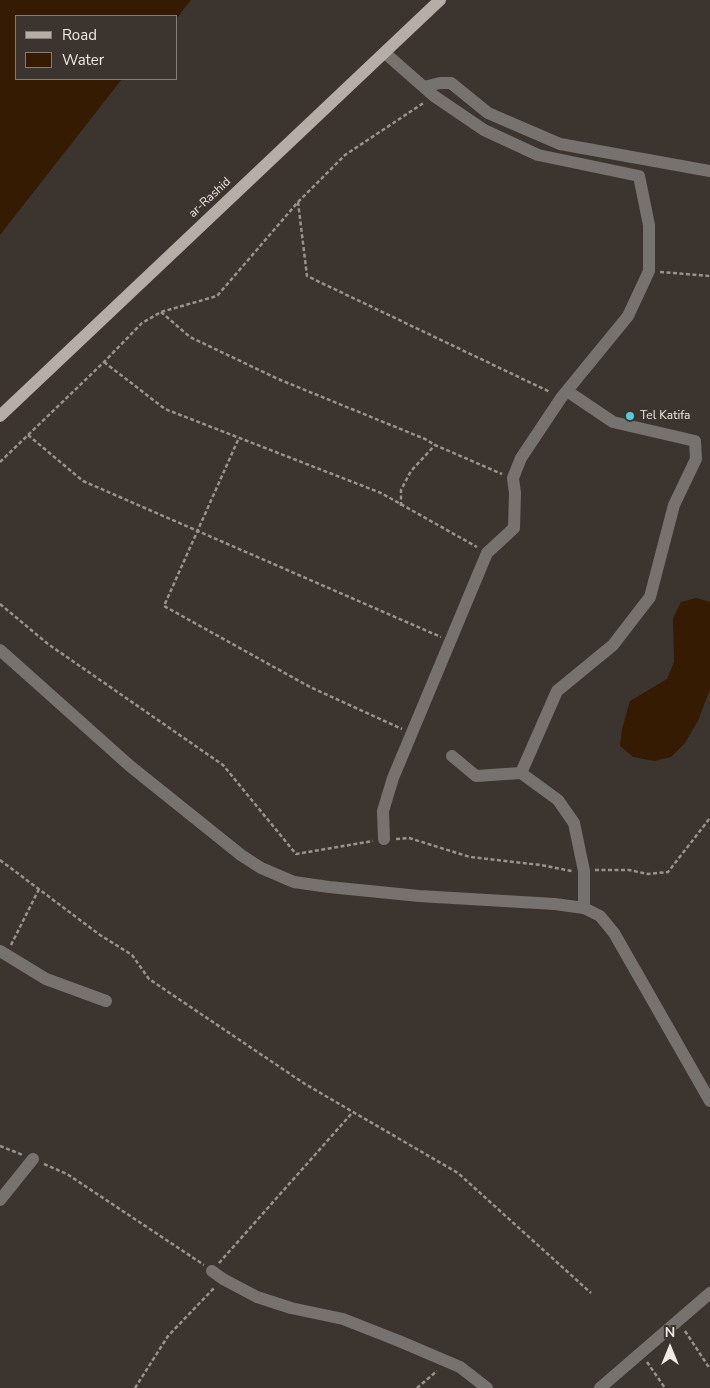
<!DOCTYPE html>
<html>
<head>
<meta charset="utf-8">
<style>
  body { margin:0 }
  #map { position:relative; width:710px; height:1388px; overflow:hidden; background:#3c342e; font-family:"Nunito Sans",sans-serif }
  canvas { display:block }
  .legend { position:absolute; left:15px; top:15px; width:162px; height:65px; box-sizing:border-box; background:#3c342e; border:1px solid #847d77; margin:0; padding:6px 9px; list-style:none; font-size:15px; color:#efeae5 }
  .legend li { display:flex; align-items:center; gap:10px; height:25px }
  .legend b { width:25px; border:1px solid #847d77 }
  .north { position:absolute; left:645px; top:1323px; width:50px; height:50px; -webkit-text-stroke:4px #3c342e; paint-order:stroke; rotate:0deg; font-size:14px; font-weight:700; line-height:20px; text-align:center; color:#efeae5 }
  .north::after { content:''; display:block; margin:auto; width:18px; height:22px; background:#efeae5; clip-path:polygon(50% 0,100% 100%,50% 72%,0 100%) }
</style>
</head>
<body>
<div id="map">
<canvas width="710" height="1388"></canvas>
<ul class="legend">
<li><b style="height:6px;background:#b5ada6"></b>Road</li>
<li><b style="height:14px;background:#361b03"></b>Water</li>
</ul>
<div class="north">N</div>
</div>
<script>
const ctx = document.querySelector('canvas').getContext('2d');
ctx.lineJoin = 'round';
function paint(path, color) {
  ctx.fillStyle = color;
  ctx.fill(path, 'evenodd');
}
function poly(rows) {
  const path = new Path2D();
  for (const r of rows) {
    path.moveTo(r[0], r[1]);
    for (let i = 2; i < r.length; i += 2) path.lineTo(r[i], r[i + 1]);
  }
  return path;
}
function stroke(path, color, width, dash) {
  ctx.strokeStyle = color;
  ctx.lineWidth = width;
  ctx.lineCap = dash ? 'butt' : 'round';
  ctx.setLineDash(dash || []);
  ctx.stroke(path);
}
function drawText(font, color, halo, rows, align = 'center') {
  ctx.font = font + ' "Nunito Sans",sans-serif';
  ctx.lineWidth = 5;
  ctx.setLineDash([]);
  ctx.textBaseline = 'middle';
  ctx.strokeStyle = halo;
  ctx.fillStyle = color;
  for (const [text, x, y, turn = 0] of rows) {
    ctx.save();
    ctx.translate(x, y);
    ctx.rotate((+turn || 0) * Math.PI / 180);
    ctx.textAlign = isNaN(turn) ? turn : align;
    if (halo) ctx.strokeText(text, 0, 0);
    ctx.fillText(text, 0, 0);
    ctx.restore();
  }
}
const water = poly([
  [0,0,191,0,176,19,176,16,16,16,16,79,122,79,0,235],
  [696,598,710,602,710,689,698,721,685,743,671,757,655,761,633,757,620,746,622,729,630,701,667,679,674,662,673,618,681,602]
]);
const path = poly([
  [298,202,307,276,550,392],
  [660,272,710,276],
  [161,312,190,337,278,379,425,439,435,445,502,474],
  [104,362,165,409,381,493,477,547],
  [28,435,83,481,441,637],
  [238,440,164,606,310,687,402,729],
  [0,462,104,362,142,323,161,312,217,296,298,202,345,155,425,102],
  [401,506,401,490,411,471,435,445],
  [0,604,48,644,223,765,296,854,373,841],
  [396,839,409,838,470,857,541,865,572,871],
  [0,860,100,935,132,955,149,979,305,1084,458,1173,591,1293],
  [595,870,629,870,648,874,668,872,710,818],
  [11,945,39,889],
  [0,1146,23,1155],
  [44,1164,67,1174,204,1265],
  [219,1263,352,1113],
  [685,1331,710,1369],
  [647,1362,665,1388],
  [135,1388,168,1336,215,1287],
  [417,1388,437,1371]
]);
const minor = poly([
  [424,87,440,83,451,83,488,113,560,144,710,171],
  [0,650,130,766,241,855,261,868,294,882,329,887,419,896,555,904,584,908,600,916,614,933,710,1101],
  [452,756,476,776,521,773,558,800,574,823,584,871,584,908],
  [521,773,557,691,613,645,650,597,674,505,696,459,695,441,613,422,567,391],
  [384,839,383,811,393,778,487,553,514,528,515,493,513,478,521,458,561,398,628,316,649,271,649,225,639,176,538,155,484,130,434,96,385,53],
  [0,951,46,979,106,1001],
  [0,1200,33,1159],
  [212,1271,223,1279,257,1297,291,1308,343,1319,399,1341,460,1367,487,1388],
  [600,1388,710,1293]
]);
const major = poly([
  [0,416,440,0]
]);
const markers = [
  [630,416,5,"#56c9e0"]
];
const streetNames = [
  ["ar-Rashid",210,198,-43]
];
const poiNames = [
  ["Tel Katifa",640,416]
];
paint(water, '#361b03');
stroke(path, '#99938d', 2.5, [4, 2.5]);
stroke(minor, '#76726f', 12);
stroke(major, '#b5ada6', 12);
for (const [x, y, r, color] of markers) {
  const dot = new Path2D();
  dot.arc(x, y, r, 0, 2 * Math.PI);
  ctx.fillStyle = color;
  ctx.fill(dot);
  stroke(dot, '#3c342e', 2);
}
drawText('12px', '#efeae5', '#3c342e', streetNames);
drawText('12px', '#efeae5', '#3c342e', poiNames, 'left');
</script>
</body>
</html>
